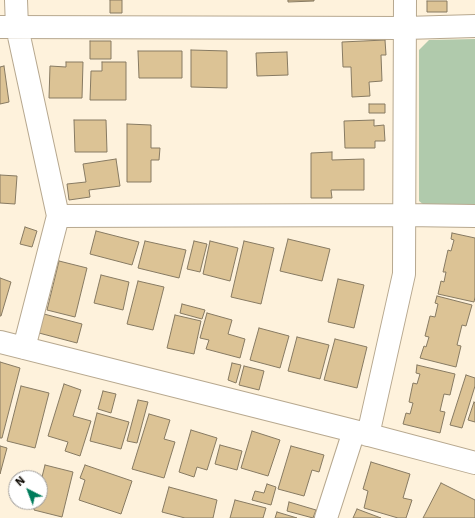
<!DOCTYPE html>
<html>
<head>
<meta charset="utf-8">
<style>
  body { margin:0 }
  #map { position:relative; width:475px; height:518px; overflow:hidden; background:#fef2dc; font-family:"Work Sans",sans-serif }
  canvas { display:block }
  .north { position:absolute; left:8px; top:470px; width:40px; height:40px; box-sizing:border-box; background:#fff; border:1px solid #9f9d9b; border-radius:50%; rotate:318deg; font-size:11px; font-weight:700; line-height:16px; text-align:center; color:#100b04 }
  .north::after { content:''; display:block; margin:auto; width:14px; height:18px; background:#007c5b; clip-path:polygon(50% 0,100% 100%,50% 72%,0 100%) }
</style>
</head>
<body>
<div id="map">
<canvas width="475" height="518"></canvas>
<div class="north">N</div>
</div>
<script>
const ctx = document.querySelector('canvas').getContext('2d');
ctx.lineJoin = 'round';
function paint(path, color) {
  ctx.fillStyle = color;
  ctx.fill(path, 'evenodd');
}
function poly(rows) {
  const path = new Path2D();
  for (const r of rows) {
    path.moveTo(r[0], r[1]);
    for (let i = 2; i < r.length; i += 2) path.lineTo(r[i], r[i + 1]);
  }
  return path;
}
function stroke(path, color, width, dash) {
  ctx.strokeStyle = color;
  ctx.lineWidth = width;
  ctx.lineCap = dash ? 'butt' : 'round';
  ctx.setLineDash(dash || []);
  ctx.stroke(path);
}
const green = poly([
  [475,39,475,206,424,205,419,201,419,50,429,40]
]);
const building = poly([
  [110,0,122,0,122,13,110,13,110,0],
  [288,0,314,0,314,1,288,2,288,0],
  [427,1,447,1,447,12,427,12,427,1],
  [385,40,386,55,381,55,382,81,369,82,370,96,352,97,351,67,343,67,342,42,385,40],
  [90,41,111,41,111,59,90,59,90,41],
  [191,50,227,51,227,88,191,87,191,50],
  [138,51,182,51,182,78,139,78,138,51],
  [287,52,288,75,257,76,256,53,287,52],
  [66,62,83,62,82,98,49,98,50,66,66,67,66,62],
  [102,62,126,62,126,100,90,100,91,71,102,71,102,62],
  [4,66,9,102,0,104,0,67,4,66],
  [369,104,385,104,385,113,369,113,369,104],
  [74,120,106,120,107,152,75,152,74,120],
  [374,120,374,126,384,125,385,141,375,141,375,148,345,148,344,121,374,120],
  [127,124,151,125,151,148,160,148,159,160,151,160,151,182,127,182,127,124],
  [332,152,332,160,364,159,364,190,331,190,332,198,311,198,311,153,332,152],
  [116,159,120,186,89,190,90,197,69,200,67,184,86,182,83,164,116,159],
  [0,175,17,176,15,204,0,203,0,175],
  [25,227,37,231,32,247,20,244,25,227],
  [96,231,139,242,132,265,90,254,96,231],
  [452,233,475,238,475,297,474,302,438,294,441,281,444,282,446,272,443,272,448,250,451,251,454,240,451,239,452,233],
  [288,239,330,249,322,281,280,271,288,239],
  [145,241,186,250,179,278,138,268,145,241],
  [194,241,207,244,200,272,187,269,194,241],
  [210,241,238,248,230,281,203,274,210,241],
  [244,241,274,248,261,304,231,297,244,241],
  [59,261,87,268,75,317,47,310,59,261],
  [101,275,129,282,123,310,94,303,101,275],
  [0,278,11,282,1,316,0,316,0,278],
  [338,279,364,285,354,328,328,322,338,279],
  [138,281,164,287,153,330,127,324,138,281],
  [437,296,472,305,466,326,462,325,457,345,461,346,456,367,420,358,424,346,426,347,429,337,425,336,430,316,435,317,438,304,435,303,437,296],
  [182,304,205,310,202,319,180,313,182,304],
  [207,313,232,320,228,334,245,339,240,358,206,349,209,340,200,338,207,313],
  [44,314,82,324,77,343,39,333,44,314],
  [175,315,201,321,194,354,167,348,175,315],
  [259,328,289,336,280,368,250,360,259,328],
  [297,337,329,345,320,379,288,371,297,337],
  [335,339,367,347,357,388,324,380,335,339],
  [0,362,20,368,2,438,0,438,0,362],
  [232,363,241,365,236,383,228,380,232,363],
  [417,365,455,374,450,395,444,394,440,411,445,412,440,433,403,424,406,413,410,414,413,403,409,402,413,383,417,384,420,374,416,373,417,365],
  [244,366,264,371,259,390,239,385,244,366],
  [466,375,475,378,475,386,462,428,450,425,466,375],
  [64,384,81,390,73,416,91,421,80,456,65,451,68,442,48,436,64,384],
  [21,386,49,393,35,448,7,441,21,386],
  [103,391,116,394,111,413,98,409,103,391],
  [138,400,148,402,137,443,127,441,138,400],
  [474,402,475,403,475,422,468,420,474,402],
  [97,413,129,422,121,449,90,441,97,413],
  [149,414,170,420,164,439,175,442,164,478,132,469,149,414],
  [191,430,217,438,207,470,197,467,194,477,179,472,191,430],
  [252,431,280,440,268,476,241,468,252,431],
  [220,445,242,451,237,470,215,464,220,445],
  [0,446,7,448,0,474,0,446],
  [291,446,324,455,319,472,312,470,304,496,278,489,291,446],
  [371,462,410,474,403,498,412,500,406,518,398,518,364,508,368,491,363,489,371,462],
  [45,465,73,472,62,517,34,510,36,502,40,502,40,485,45,465],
  [85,465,132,481,121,514,79,500,85,480,80,478,85,465],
  [441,483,475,500,475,518,423,518,441,483],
  [267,484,276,487,271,505,252,500,255,491,264,493,267,484],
  [169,487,217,500,213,518,185,518,162,512,169,487],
  [235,500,266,508,263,518,230,518,235,500],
  [289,502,316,510,313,518,287,511,289,502],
  [357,509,381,518,353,518,357,509],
  [277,512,297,518,275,518,277,512]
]);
const minor = poly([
  [16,0,17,27,58,216,24,348],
  [0,27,405,28,475,26],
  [58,216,405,215,475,216],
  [0,342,354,431,475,463],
  [368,435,404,274,405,0],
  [326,518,354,431]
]);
paint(green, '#b0caac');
paint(building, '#dcc395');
stroke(building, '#877a62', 1);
stroke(minor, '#b7a88f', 24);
stroke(minor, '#fff', 22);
</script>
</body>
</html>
